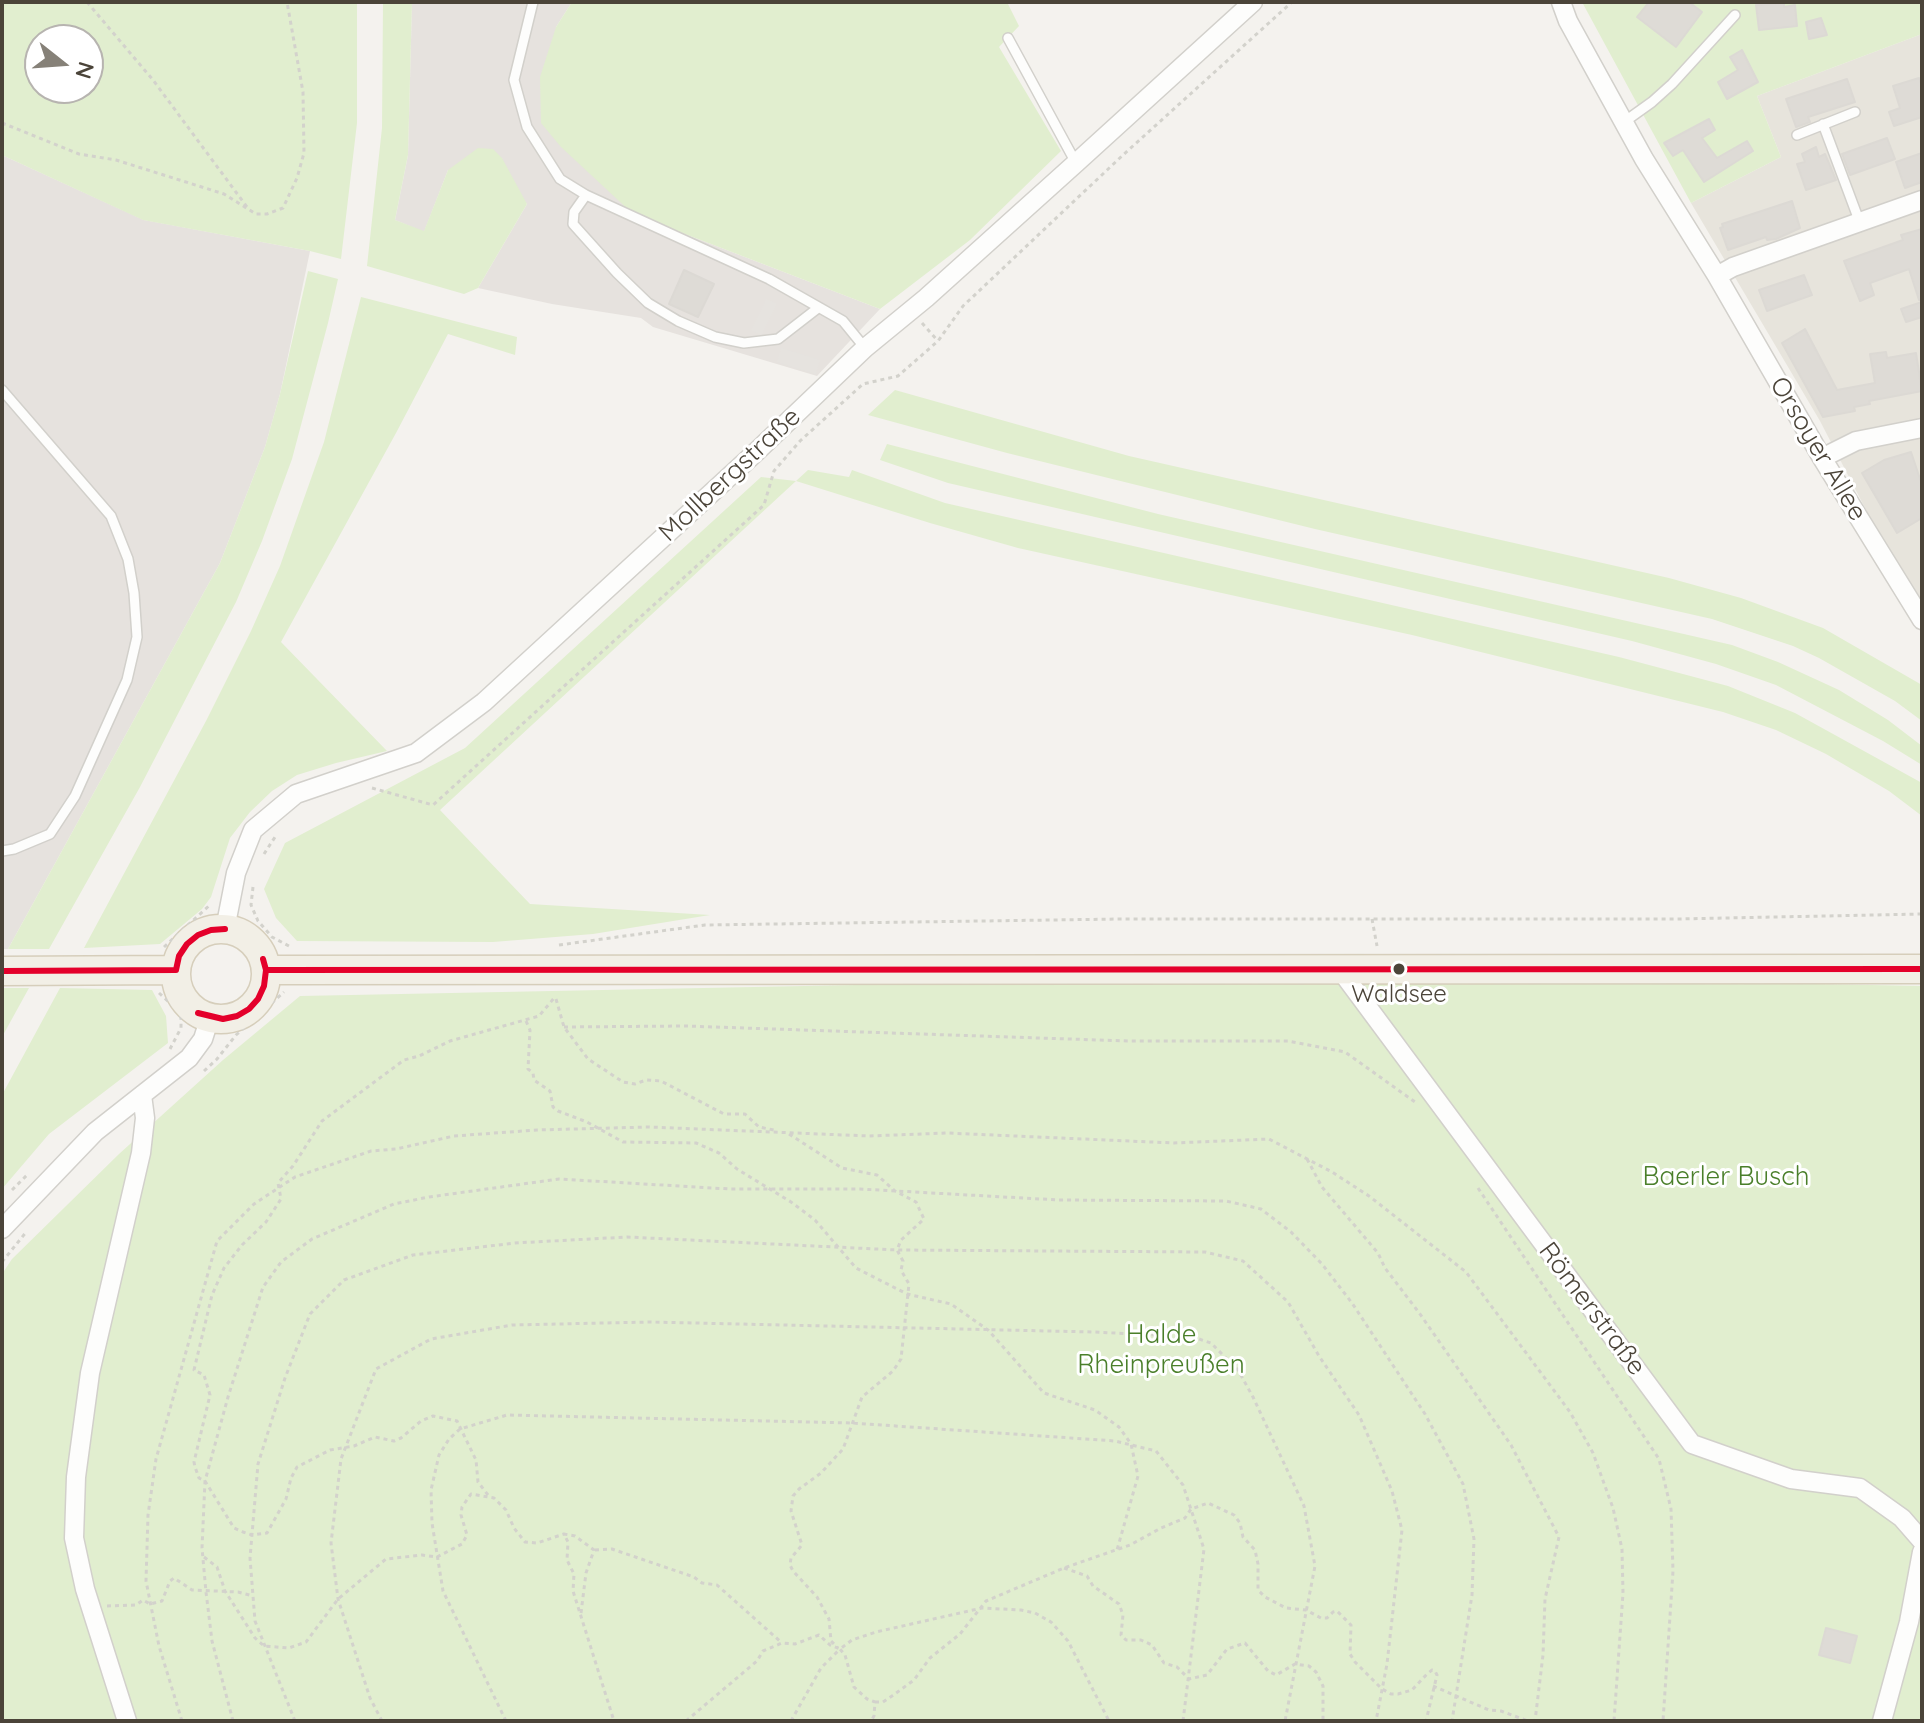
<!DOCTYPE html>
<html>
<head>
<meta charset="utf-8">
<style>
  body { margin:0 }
  #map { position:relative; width:1924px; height:1723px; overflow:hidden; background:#f4f2ee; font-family:Quicksand,sans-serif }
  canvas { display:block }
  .frame { position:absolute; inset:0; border:4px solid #4b4439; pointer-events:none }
  .north { position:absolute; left:24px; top:24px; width:80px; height:80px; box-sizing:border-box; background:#fff; border:2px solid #b7b4b0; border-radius:50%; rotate:107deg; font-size:22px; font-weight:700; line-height:32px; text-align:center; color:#4b4439 }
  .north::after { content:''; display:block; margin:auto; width:28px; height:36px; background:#868178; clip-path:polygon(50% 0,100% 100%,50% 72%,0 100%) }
</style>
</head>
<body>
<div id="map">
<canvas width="1924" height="1723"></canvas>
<div class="frame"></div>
<div class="north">N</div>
</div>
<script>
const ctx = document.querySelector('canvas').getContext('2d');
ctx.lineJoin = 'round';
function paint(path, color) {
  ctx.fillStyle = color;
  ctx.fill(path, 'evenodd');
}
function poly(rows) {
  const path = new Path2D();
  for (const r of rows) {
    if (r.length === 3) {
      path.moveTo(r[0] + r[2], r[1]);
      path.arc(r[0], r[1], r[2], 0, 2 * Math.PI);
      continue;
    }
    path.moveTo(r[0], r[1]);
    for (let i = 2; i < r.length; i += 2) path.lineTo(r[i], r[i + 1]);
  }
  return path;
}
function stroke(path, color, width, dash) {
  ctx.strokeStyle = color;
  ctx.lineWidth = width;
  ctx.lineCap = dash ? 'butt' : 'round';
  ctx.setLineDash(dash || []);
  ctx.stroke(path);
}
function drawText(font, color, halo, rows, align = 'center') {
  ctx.font = font + ' Quicksand,sans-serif';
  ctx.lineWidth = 6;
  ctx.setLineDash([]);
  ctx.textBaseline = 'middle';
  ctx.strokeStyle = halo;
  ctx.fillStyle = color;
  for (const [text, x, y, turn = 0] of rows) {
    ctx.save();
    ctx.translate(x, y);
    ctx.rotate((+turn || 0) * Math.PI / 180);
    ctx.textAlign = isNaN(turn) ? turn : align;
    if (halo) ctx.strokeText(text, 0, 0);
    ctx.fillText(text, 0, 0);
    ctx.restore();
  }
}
const residential = poly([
  [1922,34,1922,618,1820,421,1691,203,1781,157,1757,96]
]);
const industrial = poly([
  [412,2,572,2,556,27,633,214,880,309,817,376,653,327,641,318,552,304,478,288,527,204,522,198,448,170,424,232,395,220,408,155],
  [2,155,144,220,310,251,280,394,265,447,220,563,8,949,2,949]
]);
const green = poly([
  [2,2,357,2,357,123,341,259,310,251,143,220,2,155],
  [40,40,88,40,88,88,40,88],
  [383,2,412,2,408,155,395,220,424,231,448,170,478,148,493,149,502,158,527,204,478,288,464,294,367,266,382,128],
  [572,2,1007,2,1019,26,999,47,1061,151,970,240,880,309,633,214,561,147,541,123,540,77,556,27],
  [1582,2,1922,2,1922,34,1757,96,1781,157,1691,203],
  [308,271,338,279,328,323,292,459,262,541,236,602,140,787,49,949,8,949,220,563,265,447,280,394],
  [361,297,517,337,515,355,448,334,396,433,281,642,387,751,336,763,297,775,272,791,250,812,230,838,211,897,202,909,160,944,84,948,206,721,251,631,280,566,324,442],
  [895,390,1129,456,1669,578,1741,598,1823,628,1922,685,1922,721,1895,701,1819,658,1793,646,1712,619,1315,529,1007,453,868,415],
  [887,444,1158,514,1732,645,1778,662,1839,690,1888,720,1922,746,1922,765,1883,741,1776,685,1716,664,1632,641,948,483,880,460],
  [808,470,849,477,852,470,945,503,1619,657,1728,686,1795,713,1922,783,1922,816,1889,791,1826,754,1776,730,1723,712,1412,635,1018,548,930,523,796,481,440,810,530,904,710,915,593,934,493,942,297,941,276,918,264,889,285,843,465,748,761,477,796,481],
  [1359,975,1922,986,1922,1721,2,1721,2,1274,12,1259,119,1154,223,1060,300,996],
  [2,988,29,988,2,1037],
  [60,988,152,990,166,1016,168,1043,49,1134,2,1189,2,1095]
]);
const parking = poly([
  [766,299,777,304,762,335,751,330],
  [781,348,820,360,816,374,777,362]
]);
const building = poly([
  [1649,2,1689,2,1702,12,1676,47,1637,17,1649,2],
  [1784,3,1784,7,1795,5,1797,26,1759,30,1756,5,1784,3],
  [1821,18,1827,35,1809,39,1806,22,1821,18],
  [1742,50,1758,82,1727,99,1718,82,1738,70,1730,57,1742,50],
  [1919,78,1922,87,1922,117,1894,126,1889,112,1900,108,1893,86,1919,78],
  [1847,79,1855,102,1808,117,1810,122,1796,127,1786,99,1847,79],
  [1709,119,1715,130,1702,138,1717,158,1747,141,1753,151,1704,182,1683,150,1673,156,1664,143,1709,119],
  [1887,138,1895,159,1850,175,1842,154,1887,138],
  [1816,147,1819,157,1825,154,1836,180,1806,190,1797,164,1805,162,1802,154,1816,147],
  [1922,153,1922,182,1905,188,1896,162,1922,153],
  [1792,201,1800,228,1776,239,1767,240,1766,237,1728,250,1720,228,1723,227,1722,224,1792,201],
  [1922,229,1922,300,1919,300,1909,269,1870,283,1874,295,1860,301,1844,261,1903,240,1901,235,1922,229],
  [684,270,714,284,698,317,669,304,684,270],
  [1804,275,1812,295,1767,311,1759,290,1804,275],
  [1922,302,1922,317,1906,322,1901,309,1922,302],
  [1805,329,1837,390,1875,383,1870,354,1886,352,1887,358,1916,353,1922,391,1869,401,1870,404,1854,407,1855,411,1823,417,1782,343,1805,329],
  [1911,452,1922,485,1922,518,1897,533,1862,473,1884,460,1911,452],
  [1826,1628,1857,1636,1850,1663,1819,1655,1826,1628]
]);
const path = poly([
  [87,2,153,80,247,207],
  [2,123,79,154,116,160,224,194,256,214,267,214,283,208,297,178,304,153,303,92,287,2],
  [922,323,938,341],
  [372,788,433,805,764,505,774,471,800,441,863,384,898,376,938,341,963,306,1123,155,1292,2],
  [264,854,275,837],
  [253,887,251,905,258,921,272,937,289,946],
  [1372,919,1377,946],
  [559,945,705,925,1120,919,1677,919,1922,914],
  [164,947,211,904],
  [159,993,179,1011,181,1018,181,1028,170,1049],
  [556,999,564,1027,588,1059,623,1082,635,1084,646,1080,661,1081,724,1114,745,1114,759,1127,774,1130],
  [526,1021,530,1030,528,1069,533,1073,534,1080,550,1091,553,1107,558,1111,587,1122,623,1142,696,1143,719,1153,737,1169,791,1202,815,1220,856,1268,907,1294,951,1304,988,1330,1044,1393,1095,1410,1119,1427,1131,1444,1138,1476,1117,1550],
  [564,1027,685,1026,1128,1041,1288,1041,1345,1052,1415,1102],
  [204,1071,217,1059,236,1035,284,992],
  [789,1134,842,1168,877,1175,895,1191,916,1202,924,1219,901,1240,897,1250,903,1261,901,1270,909,1284,901,1359,893,1371,862,1397,843,1449,821,1473,799,1489,793,1496,791,1511,802,1545,791,1558,790,1565,793,1571,817,1597,829,1619,831,1641,838,1648],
  [1307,1159,1322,1187,1378,1253,1385,1268,1420,1314,1511,1445,1559,1537,1545,1599,1543,1655,1535,1721],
  [1478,1188,1659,1459,1671,1509,1673,1571,1663,1721],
  [12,1190,29,1173],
  [2,1262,27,1231],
  [488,1495,478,1482,476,1460,457,1421,433,1416,421,1421,401,1438,394,1441,375,1437,354,1446,330,1450,297,1467,291,1478,286,1499,267,1533,252,1535,243,1532,234,1528,205,1481,199,1478,195,1467,194,1462,210,1395,204,1375,194,1370,212,1295,224,1268,242,1245,266,1222,281,1199,278,1183,293,1166,322,1121,404,1060,419,1056,450,1041,539,1016,555,997],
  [595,1550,612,1549,694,1577,702,1583,717,1585,782,1643],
  [204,1557,217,1567,225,1591,255,1638,264,1646,289,1648,306,1642,338,1599,386,1559,422,1555,437,1557,462,1544,467,1535,461,1515,462,1507,471,1494,494,1498,506,1510,514,1528,525,1542,537,1543,564,1534],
  [1064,1568,1087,1576,1093,1586,1119,1604,1123,1615,1121,1635,1126,1640,1141,1640,1152,1645,1164,1663,1177,1667,1189,1679,1207,1675,1227,1649,1245,1643,1268,1671,1276,1675,1295,1664,1309,1666,1316,1672,1323,1686,1323,1721],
  [107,1606,136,1605,143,1600,150,1604,162,1601,170,1581,174,1578,192,1590,238,1592,253,1596],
  [581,1613,586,1573,594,1550,575,1536,564,1534,568,1542,567,1560,574,1574,573,1591,614,1721],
  [1433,1686,1489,1710,1501,1711,1528,1721],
  [875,1702,883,1702,892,1696,914,1680,930,1658,960,1634,986,1601,1064,1568,1130,1545,1161,1528,1185,1518,1191,1509,1208,1503,1234,1515,1240,1523,1243,1537,1255,1550,1258,1564,1258,1590,1265,1597,1286,1608,1306,1610,1321,1618,1327,1618,1333,1612,1337,1611,1351,1625,1350,1654,1355,1662,1382,1689,1391,1694,1398,1694,1412,1690,1427,1674,1432,1670,1435,1671,1437,1675,1426,1721],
  [182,1721,159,1646,146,1581,148,1515,156,1459,217,1241,254,1204,295,1177,371,1151,396,1149,454,1136,537,1130,649,1127,869,1136,947,1133,1174,1143,1269,1139,1332,1172,1369,1196,1466,1272,1570,1412,1593,1453,1613,1508,1622,1549,1623,1593,1614,1721],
  [233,1721,212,1641,206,1592,202,1548,205,1481,228,1397,263,1287,281,1262,312,1239,394,1204,429,1197,559,1179,730,1189,860,1189,1059,1200,1226,1201,1261,1209,1291,1232,1322,1264,1352,1303,1425,1414,1463,1484,1474,1539,1472,1595,1452,1721],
  [295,1721,255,1621,250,1558,258,1464,285,1378,310,1314,344,1280,413,1255,515,1243,627,1237,897,1250,1205,1252,1243,1261,1288,1302,1319,1356,1359,1415,1392,1491,1402,1530,1387,1664,1376,1721],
  [382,1721,370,1698,338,1599,331,1543,341,1459,376,1369,431,1339,512,1325,650,1322,1093,1332,1177,1336,1199,1339,1211,1343,1238,1370,1253,1397,1304,1506,1315,1566,1285,1721],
  [506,1721,443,1591,432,1523,431,1490,439,1455,449,1439,460,1429,507,1415,852,1423,1115,1441,1156,1451,1183,1485,1204,1549,1183,1721],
  [686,1721,757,1661,763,1651,782,1643,795,1644,819,1635,830,1645,840,1649,852,1640,876,1632,982,1608,1021,1610,1035,1613,1051,1622,1068,1641,1109,1721],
  [791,1721,821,1668,840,1649,845,1655,854,1687,867,1699,875,1702,874,1716,871,1721]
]);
const lane = poly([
  [533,2,514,80,527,127,560,179,586,195,769,279,843,321,865,348],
  [1008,38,1076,163],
  [1624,122,1652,102,1672,84,1735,15],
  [1823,124,1860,223],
  [1797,135,1855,112],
  [586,195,574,212,573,224,617,273,648,303,678,321,715,337,744,343,778,339,818,308],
  [2,390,111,516,128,559,134,593,137,637,127,680,75,796,50,834,14,849,2,851]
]);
const street = poly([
  [1561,2,1568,21,1644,159,1717,276,1822,458,1922,620],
  [1717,276,1733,267,1922,200],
  [1822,458,1856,441,1922,428],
  [225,929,236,873,253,830,296,794,416,753,484,702,756,452,865,348,926,298,1076,163,1253,2],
  [1338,967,1692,1444,1791,1479,1860,1488,1902,1518,1922,1541],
  [2,1229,95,1132,189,1058,203,1039,210,1017],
  [127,1721,85,1589,74,1538,76,1477,90,1373,141,1153,145,1118,142,1095],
  [1882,1721,1909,1622,1922,1552]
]);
const primary = poly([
  [221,974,45],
  [266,970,1922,969],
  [2,971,176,970]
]);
const bus1 = poly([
  [176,970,179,956,187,944,198,935,211,930,225,929],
  [266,970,1922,969],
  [2,971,176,970],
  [198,1013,223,1019,237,1016,249,1009,258,999,264,986,266,970,263,959]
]);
const markers = [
  [1399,969,7,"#4b4439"]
];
const busNames = [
  ["Waldsee",1399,995]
];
const streetNames = [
  ["Orsoyer Allee",1818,449,59],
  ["Mollbergstraße",730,475,-43],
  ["Römerstraße",1592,1309,53]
];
const parkNames = [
  ["Baerler Busch",1726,1177],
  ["Halde",1161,1335],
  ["Rheinpreußen",1161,1365]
];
paint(residential, '#e7e4dc');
paint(industrial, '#e6e2de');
paint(green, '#e1eecf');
paint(parking, '#e6e3df');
paint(building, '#dedbd6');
stroke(building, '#dcd9d4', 2);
stroke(lane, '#d2d0cb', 12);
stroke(street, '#d2d0cb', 21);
stroke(primary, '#d6cebb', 31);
stroke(path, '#d3d2cc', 3, [4, 4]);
stroke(lane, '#fdfdfc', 9);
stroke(street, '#fdfdfc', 18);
stroke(primary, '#f2efe6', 28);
stroke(bus1, '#e4002b', 6);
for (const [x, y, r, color] of markers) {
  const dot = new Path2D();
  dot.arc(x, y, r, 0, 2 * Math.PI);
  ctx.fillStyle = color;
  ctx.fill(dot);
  stroke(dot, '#fff', 3);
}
drawText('24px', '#4b4439', '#fff', busNames);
drawText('26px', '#4b4439', '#fff', streetNames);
drawText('26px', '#4a7f2a', '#fff', parkNames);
</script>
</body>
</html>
